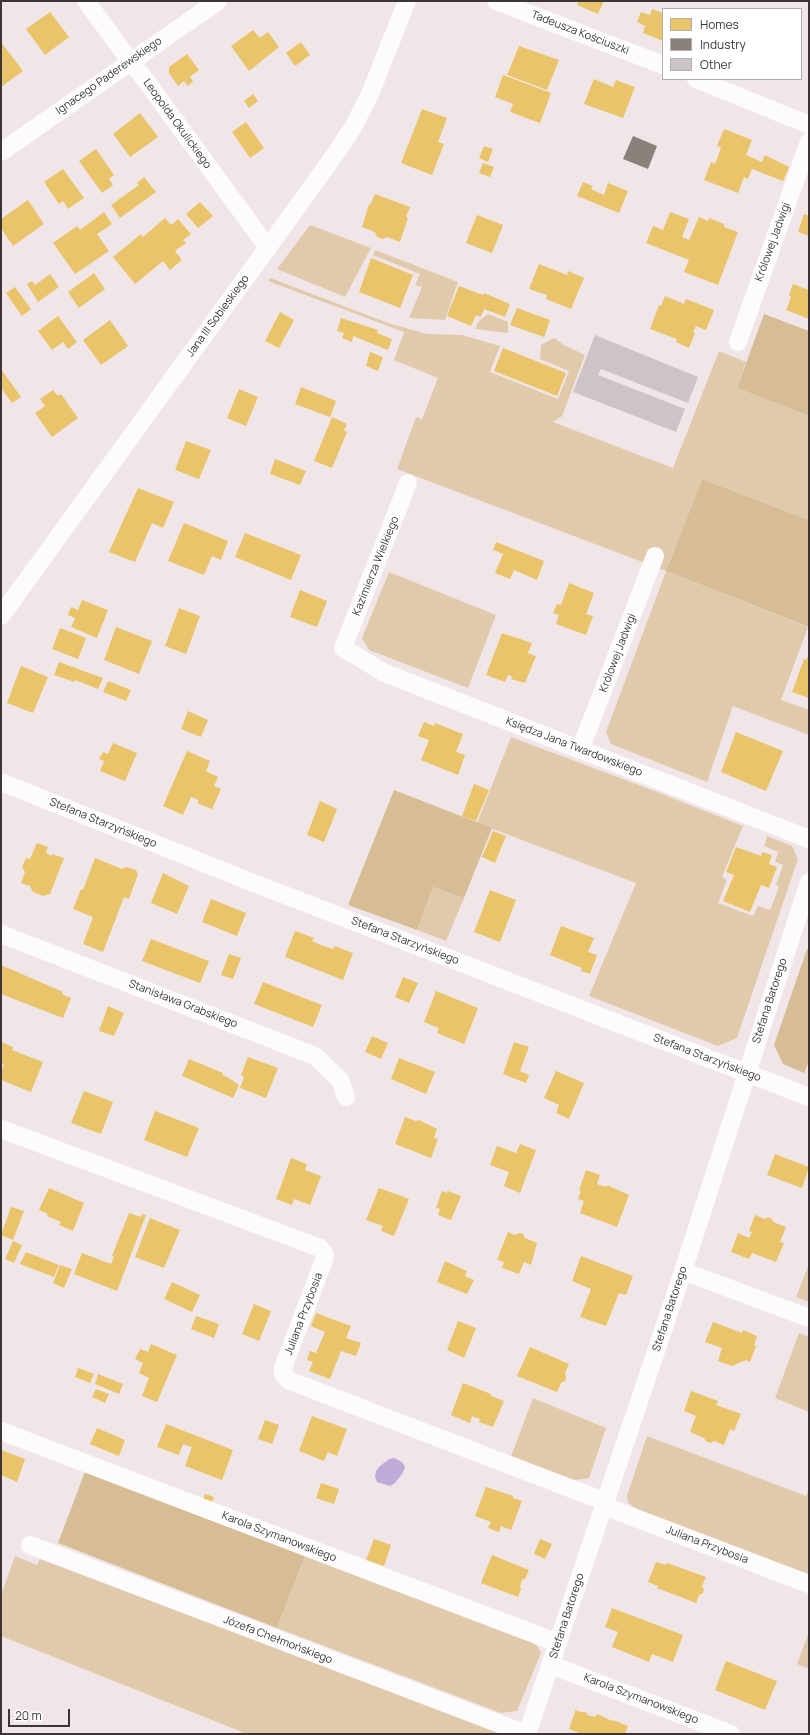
<!DOCTYPE html>
<html>
<head>
<meta charset="utf-8">
<style>
  body { margin:0 }
  #map { position:relative; width:810px; height:1735px; overflow:hidden; background:#f1e6e7; font-family:Manrope,sans-serif }
  canvas { display:block }
  .frame { position:absolute; inset:0; border:2px solid #3d3435; pointer-events:none }
  .legend { position:absolute; left:662px; top:8px; width:140px; height:72px; box-sizing:border-box; background:#fff; border:1px solid #b1aeae; margin:0; padding:5px 7px; list-style:none; font-size:12px; color:#3d3435 }
  .legend li { display:flex; align-items:center; gap:8px; height:20px }
  .legend b { width:20px; border:1px solid #b1aeae }
  .scale { position:absolute; left:8px; top:1709px; width:62px; height:18px; box-sizing:border-box; border:2px solid #3d3435; border-top:0; padding-left:5px; font-size:12px; line-height:14px; white-space:nowrap; color:#3d3435; -webkit-text-stroke:3px #fff; paint-order:stroke }
</style>
</head>
<body>
<div id="map">
<canvas width="810" height="1735"></canvas>
<div class="frame"></div>
<ul class="legend">
<li><b style="height:11px;background:#e9c46a"></b>Homes</li>
<li><b style="height:11px;background:#8a817c"></b>Industry</li>
<li><b style="height:11px;background:#ccc4c7"></b>Other</li>
</ul>
<div class="scale">20 m</div>
</div>
<script>
const ctx = document.querySelector('canvas').getContext('2d');
ctx.lineJoin = 'round';
function paint(path, color) {
  ctx.fillStyle = color;
  ctx.fill(path, 'evenodd');
}
function poly(rows) {
  const path = new Path2D();
  for (const r of rows) {
    path.moveTo(r[0], r[1]);
    for (let i = 2; i < r.length; i += 2) path.lineTo(r[i], r[i + 1]);
  }
  return path;
}
function stroke(path, color, width, dash) {
  ctx.strokeStyle = color;
  ctx.lineWidth = width;
  ctx.lineCap = dash ? 'butt' : 'round';
  ctx.setLineDash(dash || []);
  ctx.stroke(path);
}
function drawText(font, color, halo, rows, align = 'center') {
  ctx.font = font + ' Manrope,sans-serif';
  ctx.lineWidth = 4;
  ctx.setLineDash([]);
  ctx.textBaseline = 'middle';
  ctx.strokeStyle = halo;
  ctx.fillStyle = color;
  for (const [text, x, y, turn = 0] of rows) {
    ctx.save();
    ctx.translate(x, y);
    ctx.rotate((+turn || 0) * Math.PI / 180);
    ctx.textAlign = isNaN(turn) ? turn : align;
    if (halo) ctx.strokeText(text, 0, 0);
    ctx.fillText(text, 0, 0);
    ctx.restore();
  }
}
const green = poly([
  [310,225,371,248,345,297,277,269],
  [375,250,458,282,445,320,409,318,422,287,415,285,420,274,373,255],
  [270,278,388,323,427,334,462,335,500,346,490,372,558,399,569,371,540,359,541,345,554,338,564,345,585,355,562,416,553,422,673,468,719,351,746,362,737,388,809,416,809,520,702,479,666,571,808,627,781,700,809,710,809,735,733,706,707,782,611,744,606,732,666,571,397,469,416,417,422,419,438,378,394,360,404,332,268,281],
  [488,314,508,322,508,333,475,329,479,321],
  [389,572,496,615,468,688,369,650,362,638],
  [511,737,652,790,743,826,722,877,727,880,718,903,753,916,758,906,770,910,779,887,776,885,783,865,775,862,778,852,764,846,767,836,792,846,798,859,737,1038,718,1046,589,996,636,883,477,823],
  [433,887,464,898,446,941,417,930],
  [809,1264,809,1302,796,1297],
  [799,1333,809,1337,809,1412,775,1398],
  [533,1398,606,1428,589,1478,575,1480,558,1477,510,1459],
  [647,1436,806,1496,809,1490,809,1576,636,1510,628,1502,627,1496],
  [306,1553,528,1639,537,1646,541,1653,517,1711,501,1713,277,1628],
  [15,1556,37,1565,40,1559,498,1732,500,1734,247,1734,1,1636,1,1595],
  [809,1632,809,1669,797,1664]
]);
const forest = poly([
  [764,314,809,331,809,416,737,388],
  [702,479,809,520,809,627,666,571],
  [394,790,492,828,464,898,433,887,417,930,348,905],
  [807,949,809,950,809,1061,804,1073,783,1064,774,1045],
  [86,1469,306,1553,277,1628,58,1543]
]);
const water = poly([
  [394,1458,402,1462,404,1465,405,1468,402,1474,395,1483,390,1486,377,1482,375,1477,376,1471,380,1466,389,1459]
]);
const homes = poly([
  [579,1,604,1,598,14,577,5],
  [652,9,663,13,663,41,643,33,645,26,637,22,641,12,650,15],
  [50,12,69,37,45,55,26,29],
  [253,30,260,38,268,32,279,47,249,71,231,46],
  [1,42,23,71,1,87],
  [301,42,310,55,295,66,286,53],
  [519,46,559,60,547,90,507,75],
  [187,54,199,70,190,77,193,81,188,86,184,81,178,86,169,73,169,67],
  [503,75,551,93,540,123,510,112,513,104,495,97],
  [594,79,613,87,616,80,635,87,623,118,584,104],
  [253,94,258,101,249,108,244,101],
  [422,109,447,118,438,142,444,144,432,175,401,163],
  [140,113,158,137,130,157,113,134],
  [246,122,264,148,250,158,232,132],
  [724,129,752,140,746,155,762,162,765,155,789,167,783,181,752,169,748,179,744,177,738,193,704,180,711,162,715,164,721,148,717,146],
  [484,146,493,149,488,162,479,158],
  [96,149,114,175,109,179,113,185,102,193,79,161],
  [483,163,494,167,490,177,479,173],
  [63,169,84,198,68,209,63,201,59,204,44,182],
  [144,177,156,192,120,218,111,205,139,185,137,183],
  [583,182,593,186,591,189,604,195,608,183,628,191,619,213,577,196],
  [375,194,410,207,406,217,408,218,400,242,387,237,382,239,377,237,375,232,362,227,369,204,370,205],
  [28,200,44,224,13,246,1,228,1,219],
  [200,202,213,216,198,228,186,214],
  [104,212,112,224,97,234,109,251,75,274,53,243,77,226,80,230],
  [670,212,689,219,682,237,689,240,699,217,708,221,709,218,724,224,724,227,738,232,718,285,684,272,689,260,646,243,653,226,663,230],
  [804,214,809,216,809,236,798,232],
  [477,215,503,225,492,253,466,243],
  [165,218,171,225,178,219,191,234,183,240,186,243,175,251,182,260,170,270,163,261,135,284,113,257,141,234,143,237],
  [371,258,413,275,400,308,359,292],
  [539,264,567,275,568,271,584,278,571,309,546,299,547,295,529,289],
  [94,273,105,289,79,308,68,292],
  [50,274,59,287,38,302,27,284,32,281,35,285],
  [793,284,809,290,809,319,786,310,791,297,789,295],
  [459,286,483,295,484,293,510,304,505,317,484,309,481,317,476,315,471,326,447,316],
  [15,287,31,309,22,316,6,293],
  [665,296,684,304,686,299,714,310,706,330,696,326,693,332,695,333,689,348,676,342,677,339,650,329,659,305,661,306],
  [517,308,550,320,544,337,510,325],
  [280,312,294,320,279,348,265,341],
  [58,316,77,342,68,349,63,342,52,350,38,331],
  [341,318,378,330,377,333,392,339,388,350,353,336,352,342,342,338,344,333,337,331],
  [110,320,128,346,101,365,83,340],
  [503,348,566,373,557,396,494,371],
  [370,352,383,357,378,371,366,366],
  [1,369,21,397,12,403,1,388],
  [301,387,336,401,330,417,295,404],
  [239,389,258,397,246,426,227,418],
  [53,390,58,396,61,394,78,418,52,437,35,413,45,406,40,399],
  [332,417,347,424,344,430,347,432,332,468,314,461],
  [186,441,211,450,199,479,175,470],
  [275,459,306,471,300,485,270,474],
  [138,488,174,502,163,528,152,523,135,562,109,552],
  [184,523,228,541,221,560,212,556,204,575,168,561],
  [245,533,301,555,291,580,235,557],
  [496,542,544,561,537,580,514,570,510,579,495,573,503,554,493,550],
  [569,583,594,593,586,614,593,616,586,635,556,624,559,615,553,613,557,604,561,605],
  [300,590,327,601,317,627,290,617],
  [82,600,108,610,97,638,71,627,75,618,68,615,71,607,78,610],
  [179,608,200,616,186,654,165,646],
  [116,627,152,641,139,674,104,660],
  [60,628,86,638,78,659,52,649],
  [502,633,532,643,528,653,536,656,525,683,511,679,512,676,508,675,505,682,486,675],
  [809,654,809,698,792,692,804,659,806,660],
  [59,662,103,678,98,689,75,680,74,682,54,675],
  [21,666,48,677,33,713,7,703],
  [108,681,131,690,126,701,103,692],
  [188,711,208,720,201,737,181,729],
  [424,722,434,726,435,723,463,734,456,752,465,755,458,775,421,760,429,740,418,736],
  [736,732,783,751,766,791,721,772],
  [113,743,137,753,125,781,100,771,104,761,99,759,103,752,108,754],
  [187,751,210,761,206,771,218,777,214,786,221,789,212,809,197,803,199,800,191,797,183,815,163,806],
  [474,784,489,790,476,821,462,816],
  [320,801,337,809,324,842,307,835],
  [493,831,506,836,495,863,482,857],
  [37,843,48,847,46,853,51,856,52,854,64,858,50,894,43,896,33,892,30,886,21,883,25,872,22,867,26,858,30,859],
  [736,847,761,856,762,852,772,855,769,864,777,867,769,888,761,885,750,912,723,901,734,875,726,872],
  [95,858,122,869,126,867,136,870,138,874,129,899,124,897,103,952,83,944,93,917,73,909,81,889,83,890],
  [163,873,189,886,177,914,151,903],
  [490,890,516,900,500,942,474,932],
  [211,899,246,913,237,936,202,922],
  [561,926,594,938,588,952,597,955,590,974,581,971,582,968,550,955],
  [295,931,314,938,312,941,323,946,333,949,335,946,353,953,343,980,285,957],
  [151,939,209,961,200,983,142,961],
  [229,954,241,958,233,979,221,975],
  [1,965,63,992,62,994,71,998,63,1018,1,994],
  [403,977,418,983,409,1003,395,997],
  [263,982,322,1005,313,1027,254,1004],
  [436,991,478,1008,464,1044,437,1033,439,1028,424,1022],
  [108,1006,124,1013,114,1036,99,1031],
  [372,1036,388,1043,381,1059,365,1052],
  [1,1042,13,1047,12,1050,43,1062,31,1092,1,1080,1,1073,4,1064,1,1063],
  [514,1042,529,1047,520,1071,529,1075,526,1083,503,1074],
  [248,1057,278,1068,266,1098,240,1088,244,1077,241,1075],
  [399,1058,435,1072,426,1094,391,1079],
  [189,1059,223,1073,222,1075,229,1078,239,1085,233,1098,182,1076],
  [556,1071,584,1083,569,1119,556,1113,559,1105,544,1098],
  [84,1091,113,1102,101,1134,71,1123],
  [155,1111,199,1128,187,1157,144,1140],
  [405,1117,416,1121,419,1120,437,1129,434,1138,438,1139,431,1158,395,1144],
  [520,1144,536,1150,520,1193,504,1186,509,1172,490,1165,497,1146,516,1153],
  [775,1154,809,1167,802,1188,767,1175],
  [291,1158,307,1164,305,1170,321,1176,310,1205,294,1199,292,1205,276,1199],
  [586,1170,600,1175,597,1184,606,1187,607,1185,629,1195,617,1227,580,1213,584,1201,578,1199,581,1191,579,1190],
  [49,1188,84,1203,73,1231,59,1225,61,1222,47,1216,48,1214,39,1210],
  [379,1188,409,1199,394,1236,381,1231,383,1226,366,1220],
  [442,1191,447,1193,448,1191,461,1196,451,1220,438,1215,440,1209,436,1208],
  [11,1207,24,1211,13,1240,1,1235],
  [129,1213,141,1217,142,1214,146,1215,117,1291,74,1274,82,1253,111,1264,114,1257,112,1256],
  [755,1215,765,1219,768,1217,772,1219,773,1222,786,1227,780,1242,784,1243,776,1262,752,1253,749,1259,731,1252,738,1233,749,1238,752,1232,749,1231],
  [150,1218,180,1230,164,1268,135,1257],
  [508,1232,515,1235,519,1233,523,1234,525,1238,537,1243,531,1265,524,1262,519,1274,502,1268,504,1262,497,1260],
  [13,1241,22,1245,14,1263,5,1259],
  [26,1252,59,1265,54,1277,20,1264],
  [581,1256,633,1276,626,1295,619,1293,606,1326,580,1317,591,1289,572,1281],
  [445,1261,467,1271,465,1276,474,1280,467,1294,437,1282],
  [60,1265,72,1269,64,1288,53,1283],
  [172,1282,200,1295,192,1312,164,1299],
  [254,1304,271,1311,259,1341,242,1334],
  [316,1313,351,1326,346,1338,361,1343,356,1356,341,1351,330,1379,309,1371,313,1362,307,1360,310,1351,316,1353,325,1332,311,1326],
  [196,1316,219,1324,214,1338,191,1329],
  [458,1321,476,1328,464,1358,447,1350],
  [713,1322,742,1333,743,1330,757,1336,754,1345,756,1346,750,1362,746,1360,732,1366,718,1361,722,1348,705,1342],
  [151,1344,177,1355,157,1402,142,1396,149,1378,139,1373,143,1363,135,1359,140,1349,148,1352],
  [530,1347,569,1364,565,1373,566,1377,565,1381,561,1383,557,1392,517,1376],
  [78,1368,94,1374,90,1383,75,1377],
  [98,1374,123,1384,119,1394,95,1384],
  [463,1383,491,1394,491,1396,504,1401,493,1427,479,1422,480,1419,472,1416,470,1423,451,1415],
  [96,1389,109,1394,105,1403,92,1397],
  [691,1391,718,1401,716,1405,741,1414,734,1431,730,1429,724,1445,714,1441,711,1443,706,1441,704,1438,690,1432,696,1416,684,1411],
  [312,1416,347,1429,337,1456,328,1452,324,1461,299,1451],
  [265,1420,279,1425,272,1444,258,1439],
  [166,1424,233,1450,222,1480,185,1466,192,1447,183,1444,179,1455,157,1447],
  [97,1428,125,1440,119,1456,90,1444],
  [1,1450,25,1459,17,1482,1,1475],
  [321,1483,339,1489,334,1504,316,1498],
  [486,1487,513,1496,513,1498,522,1501,511,1530,501,1526,499,1532,488,1528,491,1522,475,1516],
  [205,1494,214,1497,211,1505,202,1502],
  [374,1539,391,1545,384,1566,366,1560],
  [540,1539,552,1544,545,1559,534,1554],
  [492,1555,529,1570,525,1579,522,1580,520,1586,521,1589,518,1597,481,1583],
  [656,1562,666,1565,667,1563,706,1577,702,1586,704,1589,703,1593,699,1595,696,1603,657,1588,658,1586,648,1582],
  [612,1608,683,1635,673,1662,652,1654,649,1662,612,1647,618,1632,605,1627],
  [726,1661,777,1681,765,1710,715,1690],
  [576,1709,577,1711,588,1713,587,1715,595,1717,597,1714,612,1721,613,1720,628,1726,625,1734,582,1734,569,1729]
]);
const industry = poly([
  [633,136,657,146,648,169,623,159]
]);
const building = poly([
  [595,335,698,377,688,403,601,369,598,375,685,409,676,432,573,392]
]);
const street = poly([
  [86,1,130,61,144,78,268,248],
  [496,1,663,65],
  [696,79,809,125],
  [1,152,218,1],
  [738,342,809,142],
  [408,483,343,648,385,673,809,839],
  [1,616,334,156,352,129,370,94,407,1],
  [580,750,655,556],
  [1,782,251,882,809,1097],
  [1,934,315,1056,340,1080,346,1097],
  [1,1129,320,1248,325,1254,324,1260,283,1368,283,1374,288,1380,606,1502],
  [683,1271,809,1318],
  [1,1431,558,1643],
  [604,1506,809,1584],
  [30,1545,526,1734],
  [551,1665,731,1734],
  [527,1734,683,1271,809,882]
]);
const streetNames = [
  ["Tadeusza Kościuszki",580,33,21],
  ["Ignacego Paderewskiego",109,76,-35],
  ["Leopolda Okulickiego",177,124,54],
  ["Królowej Jadwigi",773,242,-70],
  ["Jana III Sobieskiego",218,316,-54],
  ["Kazimierza Wielkiego",376,566,-68],
  ["Królowej Jadwigi",618,653,-69],
  ["Księdza Jana Twardowskiego",574,747,21],
  ["Stefana Starzyńskiego",103,823,22],
  ["Stefana Starzyńskiego",405,941,21],
  ["Stefana Batorego",770,1001,-72],
  ["Stanisława Grabskiego",183,1004,21],
  ["Stefana Starzyńskiego",707,1058,21],
  ["Stefana Batorego",670,1309,-72],
  ["Juliana Przybosia",304,1314,-69],
  ["Karola Szymanowskiego",279,1537,21],
  ["Juliana Przybosia",707,1545,21],
  ["Stefana Batorego",567,1616,-72],
  ["Józefa Chełmońskiego",278,1640,21],
  ["Karola Szymanowskiego",641,1699,21]
];
paint(green, '#e1caac');
paint(forest, '#d7bd95');
paint(water, '#bfaada');
paint(homes, '#e9c46a');
paint(industry, '#8a817c');
paint(building, '#ccc4c7');
stroke(street, '#fdfbfb', 18);
drawText('11px', '#3d3435', '#fff', streetNames);
</script>
</body>
</html>
